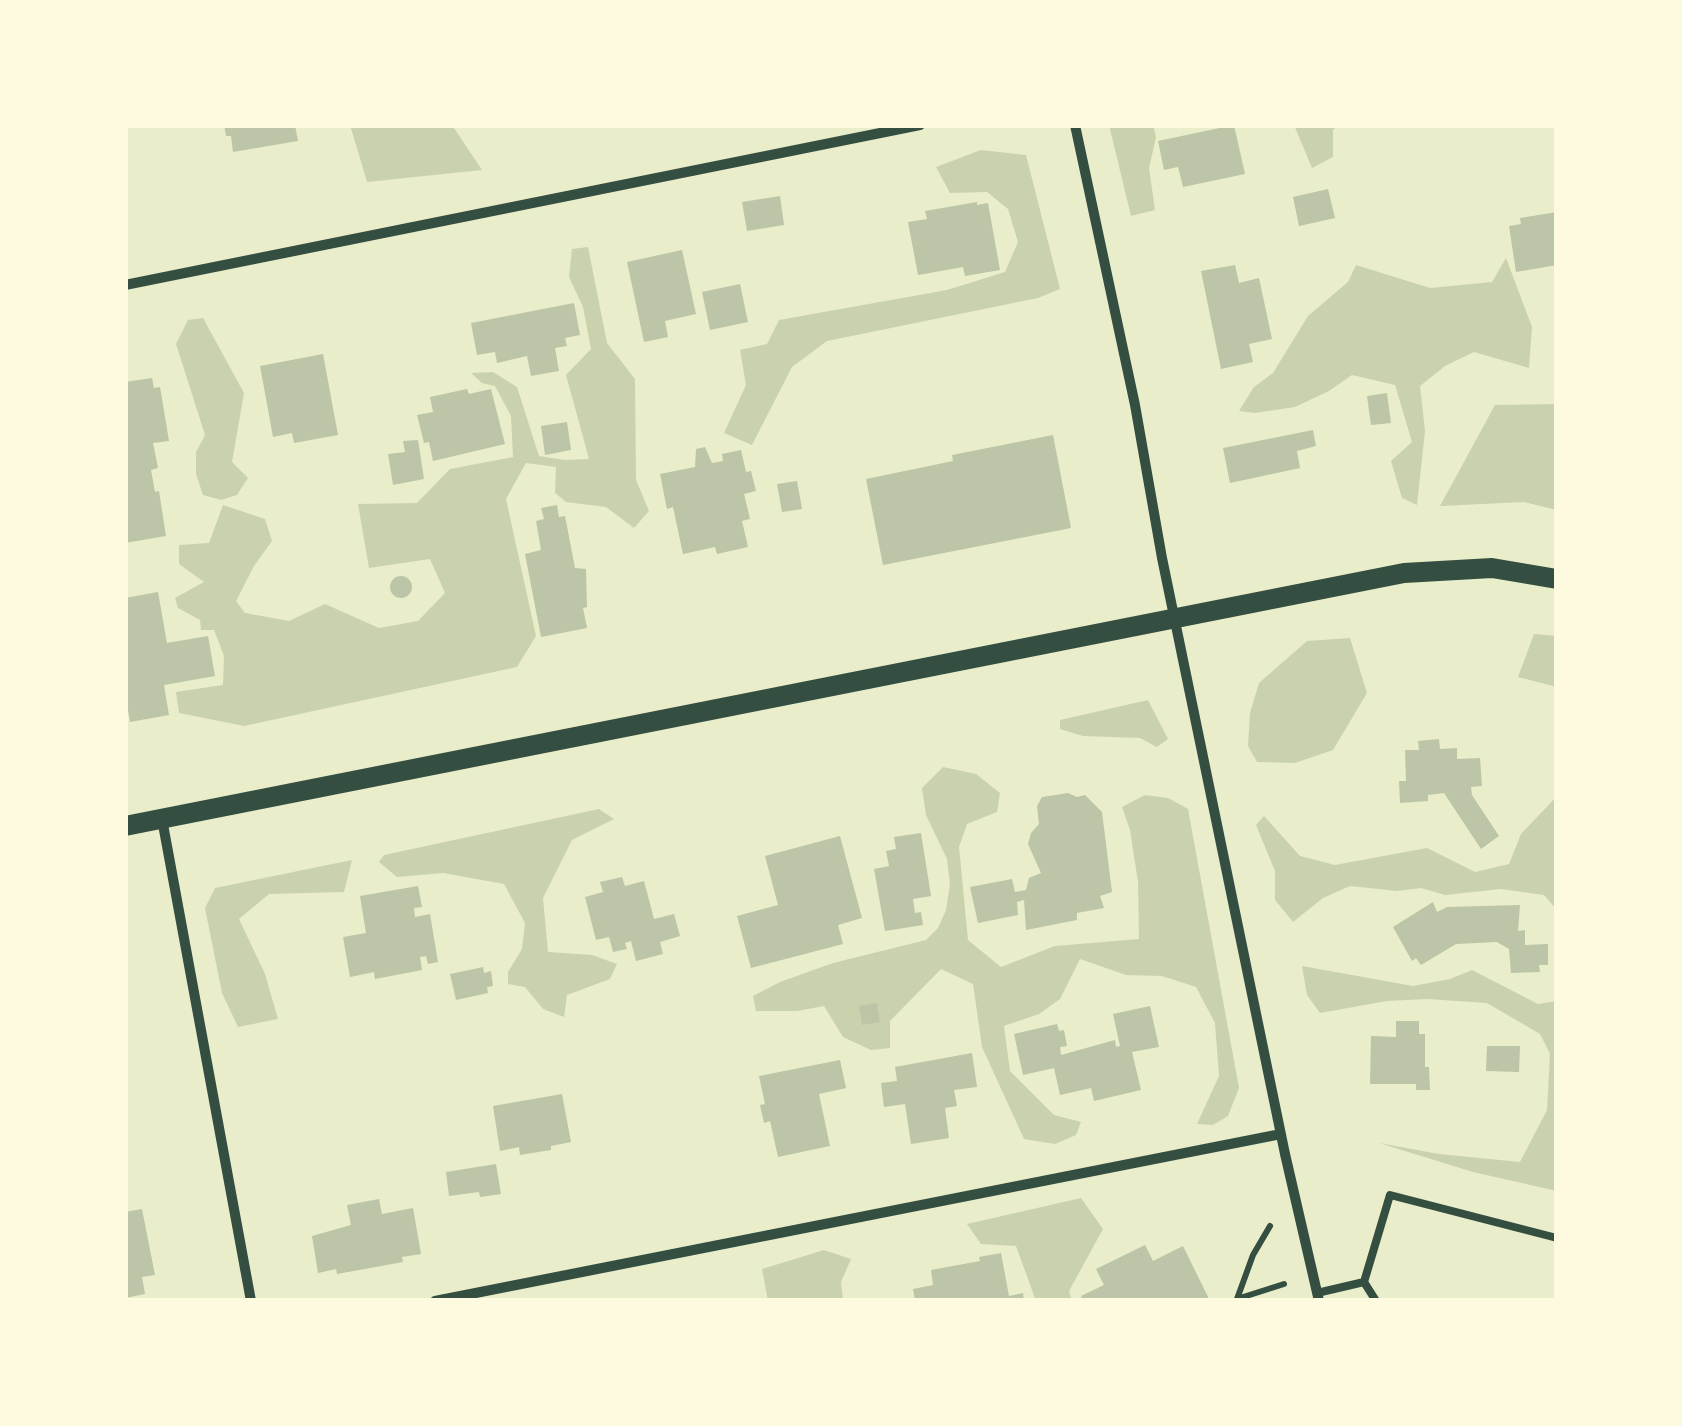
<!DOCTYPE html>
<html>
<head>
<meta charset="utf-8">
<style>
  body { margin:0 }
  #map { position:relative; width:1682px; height:1426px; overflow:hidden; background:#e9edc9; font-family:"Asap Condensed",sans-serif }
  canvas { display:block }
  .frame { position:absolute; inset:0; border:128px solid #fefae0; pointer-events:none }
</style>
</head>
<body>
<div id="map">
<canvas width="1682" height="1426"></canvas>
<div class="frame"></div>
</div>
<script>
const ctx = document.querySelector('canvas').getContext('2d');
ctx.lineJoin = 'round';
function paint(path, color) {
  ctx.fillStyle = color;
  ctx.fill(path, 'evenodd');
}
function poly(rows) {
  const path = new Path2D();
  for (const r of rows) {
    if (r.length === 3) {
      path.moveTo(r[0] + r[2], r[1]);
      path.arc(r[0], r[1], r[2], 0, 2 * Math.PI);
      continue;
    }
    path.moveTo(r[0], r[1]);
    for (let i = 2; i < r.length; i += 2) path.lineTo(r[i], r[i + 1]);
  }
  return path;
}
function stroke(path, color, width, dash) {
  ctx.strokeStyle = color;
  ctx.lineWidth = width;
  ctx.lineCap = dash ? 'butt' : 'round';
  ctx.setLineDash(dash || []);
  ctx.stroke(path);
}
const green = poly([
  [350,125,452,125,482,170,367,182],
  [1109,125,1153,125,1156,137,1149,168,1155,210,1131,216],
  [1294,125,1338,125,1333,130,1333,157,1312,168],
  [981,150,1026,155,1060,289,1038,298,827,341,792,367,752,445,724,433,746,385,740,350,767,344,779,320,947,290,1005,272,1018,242,1008,209,987,192,950,193,936,167],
  [588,247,607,343,635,379,636,480,649,511,634,528,606,507,566,502,555,493,556,467,526,463,506,499,536,636,517,667,244,726,179,713,176,692,223,685,224,656,214,630,201,630,200,620,178,608,175,598,204,582,179,564,179,545,209,543,223,505,265,519,272,541,254,566,236,601,245,613,289,621,325,604,379,628,418,621,445,593,430,559,369,568,358,504,417,503,450,469,513,457,511,416,495,386,482,383,471,373,493,372,517,387,539,456,565,460,589,459,566,375,591,349,583,307,569,277,572,249],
  [1506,258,1532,327,1529,368,1474,352,1445,366,1420,386,1425,431,1417,505,1402,498,1391,461,1412,442,1395,385,1352,375,1329,391,1295,407,1255,413,1239,411,1254,387,1273,373,1308,316,1348,282,1356,265,1430,288,1492,282],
  [203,318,244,393,232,462,248,478,237,495,221,500,203,495,196,474,196,452,205,435,176,344,188,320],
  [1557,404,1557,510,1524,502,1440,506,1495,405],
  [1534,634,1557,636,1557,687,1518,677],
  [1350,638,1367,693,1333,750,1295,763,1257,762,1248,746,1250,713,1259,683,1307,641],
  [1148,700,1168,739,1157,747,1140,738,1083,736,1060,729,1060,720],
  [943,767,976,774,1000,793,997,812,967,824,959,847,968,940,1001,967,1055,946,1139,939,1138,882,1130,830,1122,807,1145,795,1168,798,1188,809,1239,1088,1228,1116,1213,1125,1197,1124,1219,1076,1215,1023,1196,987,1162,976,1126,975,1080,959,1060,999,1039,1014,1004,1026,1010,1071,1054,1115,1081,1122,1076,1135,1055,1144,1024,1139,982,1047,973,984,941,969,890,1021,890,1048,871,1050,843,1037,824,1006,797,1011,756,1011,753,996,780,982,833,963,926,940,938,928,946,910,950,884,947,859,926,815,922,788],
  [1557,796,1557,910,1544,895,1501,889,1445,895,1421,888,1397,891,1350,886,1323,898,1293,922,1275,900,1275,871,1256,825,1264,816,1300,856,1335,865,1427,848,1475,872,1509,864,1521,834],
  [599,809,614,819,572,840,543,898,548,952,592,955,617,964,610,979,567,995,564,1017,543,1009,525,987,508,984,508,972,522,949,525,923,504,884,443,873,397,877,379,862,384,855],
  [352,860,344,892,269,894,239,919,265,974,278,1019,238,1027,222,993,205,908,215,888],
  [1302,966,1413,986,1450,979,1472,970,1538,1004,1557,1001,1557,1191,1473,1172,1379,1143,1439,1154,1520,1162,1547,1110,1550,1054,1540,1034,1487,1003,1427,999,1387,1001,1320,1013,1307,995],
  [1081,1198,1103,1229,1069,1291,1072,1301,1036,1301,1016,1246,981,1244,967,1224],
  [824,1250,851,1259,841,1282,843,1301,768,1301,762,1269]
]);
const building = poly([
  [224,125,295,125,298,141,233,152,231,136,226,136],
  [1234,125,1245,174,1183,187,1178,167,1164,170,1158,141],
  [1328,189,1335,218,1299,226,1293,197],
  [780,196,784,225,747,231,742,202],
  [977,202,977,205,988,203,1000,270,965,276,963,267,918,275,908,222,927,219,925,211],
  [1557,212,1557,265,1516,272,1509,226,1521,224,1520,218],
  [682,250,696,314,665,321,668,337,644,342,627,262],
  [1235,265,1239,283,1259,278,1272,339,1249,344,1253,362,1221,369,1201,271],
  [740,284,748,322,710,330,702,292],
  [574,303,580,335,565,338,567,346,555,348,559,371,531,376,527,356,497,363,495,352,477,355,471,323],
  [323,354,338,435,294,443,292,433,273,437,260,366],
  [152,378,154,388,160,387,169,441,153,443,158,468,151,470,155,492,159,491,166,536,125,543,125,382],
  [467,389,469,394,491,389,505,444,433,461,429,442,424,443,417,415,433,412,430,397],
  [1387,393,1391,423,1371,425,1367,396],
  [567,422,571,450,545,455,541,426],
  [1313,430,1316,446,1297,451,1300,468,1230,483,1223,448],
  [1053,435,1071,528,883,565,866,479,953,461,952,455],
  [418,440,424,479,393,485,388,454,405,452,403,441],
  [705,447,712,463,723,461,722,454,741,450,746,472,751,471,756,491,744,494,750,519,742,521,748,547,717,554,715,547,683,554,673,507,667,509,660,474,695,467,696,449],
  [797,481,802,509,782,512,777,484],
  [557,505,559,517,565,516,575,568,586,569,587,607,583,608,587,628,541,637,525,554,541,550,536,521,544,519,541,508],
  [401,587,11],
  [158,592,167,643,208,636,215,676,164,685,169,715,130,722,125,692,125,598],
  [1439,739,1440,749,1457,748,1457,759,1480,758,1482,786,1471,787,1472,795,1499,836,1481,849,1444,793,1428,795,1428,801,1400,803,1399,781,1406,781,1405,750,1419,750,1418,741],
  [1068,793,1077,797,1085,795,1102,812,1112,892,1100,896,1104,908,1077,913,1077,920,1026,930,1024,900,1017,902,1018,915,978,923,970,887,1012,879,1015,892,1026,890,1029,878,1041,873,1028,844,1031,833,1039,824,1037,806,1042,797],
  [921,833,931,896,913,899,915,913,921,912,923,925,885,931,874,869,889,866,886,851,896,849,894,837],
  [840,836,862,918,838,925,843,944,751,968,737,916,778,905,765,856],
  [622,877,625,886,644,881,654,919,674,914,680,936,660,942,663,954,636,961,631,941,625,943,627,949,613,952,609,937,596,940,585,897,603,892,600,882],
  [418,886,422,907,414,908,415,917,430,914,438,962,428,964,426,956,420,957,422,970,375,979,374,972,350,977,343,937,366,933,360,896],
  [1433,902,1437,912,1447,907,1520,905,1518,931,1525,930,1525,945,1548,944,1548,965,1539,965,1540,972,1511,973,1509,949,1497,942,1456,944,1421,965,1416,958,1412,961,1393,927],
  [483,967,484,973,491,971,493,986,487,987,488,993,456,1000,450,974],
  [877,1003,880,1022,862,1025,859,1006],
  [1150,1006,1159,1047,1132,1052,1141,1090,1094,1101,1091,1088,1060,1095,1054,1068,1023,1075,1014,1034,1057,1024,1059,1031,1064,1030,1067,1046,1060,1047,1061,1055,1115,1040,1116,1047,1120,1046,1113,1014],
  [1396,1021,1419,1021,1419,1034,1425,1034,1425,1067,1429,1067,1430,1090,1416,1090,1416,1084,1370,1084,1371,1036,1396,1037],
  [1487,1046,1520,1046,1519,1072,1486,1071],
  [972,1053,977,1087,954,1090,957,1106,945,1108,949,1138,911,1144,905,1104,884,1107,881,1083,897,1081,895,1067],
  [840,1060,846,1088,819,1094,830,1146,778,1157,770,1121,764,1123,760,1105,765,1104,759,1076],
  [562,1094,571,1142,551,1146,551,1150,520,1155,519,1147,500,1151,493,1106],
  [496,1164,501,1194,480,1197,479,1192,449,1196,446,1172],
  [379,1199,382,1214,413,1208,421,1254,402,1257,403,1262,337,1274,336,1269,318,1273,312,1236,351,1225,347,1205],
  [142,1209,155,1275,142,1277,145,1294,125,1298,125,1212],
  [1145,1245,1153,1261,1183,1246,1210,1301,1083,1301,1081,1296,1104,1285,1096,1269],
  [1001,1253,1009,1296,1023,1293,1024,1301,915,1301,913,1289,933,1285,931,1270,980,1261,979,1257]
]);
const path = poly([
  [1270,1226,1253,1255,1237,1299,1284,1284]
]);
const service = poly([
  [1364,1282,1376,1301],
  [1317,1293,1364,1282,1390,1195,1557,1238]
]);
const minor = poly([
  [1075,125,1135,405,1162,558,1285,1154,1319,1301],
  [125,285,920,125],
  [162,819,251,1301],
  [435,1301,1281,1134]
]);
const secondary = poly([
  [125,826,1404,573,1492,568,1557,579]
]);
paint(green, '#cad2ad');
paint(building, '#bcc5a7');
stroke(path, '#344e41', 6);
stroke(service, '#344e41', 8);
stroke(minor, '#344e41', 10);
stroke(secondary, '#344e41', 20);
</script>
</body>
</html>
